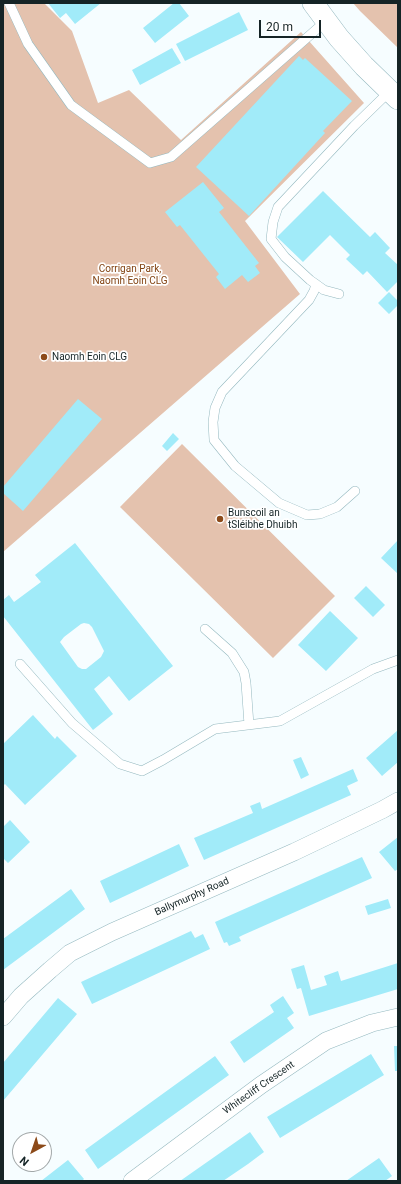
<!DOCTYPE html>
<html>
<head>
<meta charset="utf-8">
<style>
  body { margin:0 }
  #map { position:relative; width:401px; height:1184px; overflow:hidden; background:#f6fdff; font-family:Roboto,sans-serif }
  canvas { display:block }
  .frame { position:absolute; inset:0; border:4px solid #152426; pointer-events:none }
  .north { position:absolute; left:12px; top:1132px; width:40px; height:40px; box-sizing:border-box; background:#fff; border:1px solid #a1a7a8; border-radius:50%; rotate:220deg; font-size:11px; font-weight:700; line-height:16px; text-align:center; color:#152426 }
  .north::after { content:''; display:block; margin:auto; width:14px; height:18px; background:#8c4a19; clip-path:polygon(50% 0,100% 100%,50% 72%,0 100%) }
  .scale { position:absolute; left:259px; top:20px; width:62px; height:18px; box-sizing:border-box; border:2px solid #152426; border-top:0; padding-left:5px; font-size:12px; line-height:14px; white-space:nowrap; color:#152426; -webkit-text-stroke:3px #fff; paint-order:stroke }
</style>
</head>
<body>
<div id="map">
<canvas width="401" height="1184"></canvas>
<div class="frame"></div>
<div class="north">N</div>
<div class="scale">20 m</div>
</div>
<script>
const ctx = document.querySelector('canvas').getContext('2d');
ctx.lineJoin = 'round';
function paint(path, color) {
  ctx.fillStyle = color;
  ctx.fill(path, 'evenodd');
}
function poly(rows) {
  const path = new Path2D();
  for (const r of rows) {
    path.moveTo(r[0], r[1]);
    for (let i = 2; i < r.length; i += 2) path.lineTo(r[i], r[i + 1]);
  }
  return path;
}
function stroke(path, color, width, dash) {
  ctx.strokeStyle = color;
  ctx.lineWidth = width;
  ctx.lineCap = dash ? 'butt' : 'round';
  ctx.setLineDash(dash || []);
  ctx.stroke(path);
}
function drawText(font, color, halo, rows, align = 'center') {
  ctx.font = font + ' Roboto,sans-serif';
  ctx.lineWidth = 3.5;
  ctx.setLineDash([]);
  ctx.textBaseline = 'middle';
  ctx.strokeStyle = halo;
  ctx.fillStyle = color;
  for (const [text, x, y, turn = 0] of rows) {
    ctx.save();
    ctx.translate(x, y);
    ctx.rotate((+turn || 0) * Math.PI / 180);
    ctx.textAlign = isNaN(turn) ? turn : align;
    if (halo) ctx.strokeText(text, 0, 0);
    ctx.fillText(text, 0, 0);
    ctx.restore();
  }
}
const green = poly([
  [3,3,44,3,72,31,98,103,129,90,181,140,301,32,364,103,245,221,300,294,3,552],
  [353,3,398,3,398,48,360,11],
  [182,444,335,596,273,658,120,507]
]);
const building = poly([
  [48,3,101,3,75,24,66,13,60,18],
  [174,3,179,3,189,16,155,43,143,28],
  [239,12,248,30,185,61,176,44],
  [172,48,181,63,140,85,132,70],
  [299,56,303,60,305,58,352,101,323,131,325,133,249,216,196,167],
  [203,182,224,208,219,212,259,263,255,266,260,273,248,282,242,275,225,289,216,277,219,274,180,225,177,227,165,212],
  [323,191,370,237,375,232,390,248,385,253,398,265,398,281,387,292,367,271,363,275,346,259,350,255,330,235,303,262,277,237],
  [389,292,398,301,398,305,389,314,378,303],
  [78,399,102,419,23,511,3,493,3,487],
  [173,433,179,439,167,451,162,446],
  [398,540,398,574,381,558],
  [75,543,173,666,129,701,109,676,94,689,113,714,93,730,3,616,3,600,9,595,14,602,41,582,35,575],
  [84,623,89,624,92,627,104,651,101,657,86,669,82,669,78,667,60,642,64,637,81,624],
  [366,586,385,605,373,617,354,598],
  [330,611,358,638,326,671,298,645],
  [33,715,55,739,57,736,77,756,25,805,5,784,3,786,3,744],
  [398,730,398,762,382,776,366,758],
  [301,757,309,775,301,779,293,760],
  [353,769,358,781,347,786,351,795,204,860,194,838,253,813,250,806,260,802,262,809],
  [10,820,30,842,8,863,3,858,3,827],
  [398,837,398,869,395,871,379,852],
  [179,844,189,866,110,903,100,881],
  [362,857,372,878,243,935,239,937,241,941,229,946,227,942,224,943,215,922],
  [71,889,85,909,3,970,3,939],
  [388,899,391,908,368,915,365,906],
  [191,931,195,938,203,934,210,949,92,1004,81,982],
  [398,963,398,989,309,1016,301,988,297,989,291,969,304,965,311,990,327,985,324,976,338,971,341,981],
  [283,996,294,1013,287,1018,294,1028,244,1063,230,1042,274,1012,270,1005],
  [58,998,77,1014,3,1101,3,1063],
  [394,1046,398,1046,398,1071,395,1071],
  [371,1054,384,1075,280,1138,267,1117],
  [215,1056,229,1075,98,1169,85,1150],
  [250,1132,264,1152,248,1164,223,1181,180,1181],
  [379,1158,392,1176,385,1181,346,1181],
  [68,1160,84,1179,82,1181,41,1181]
]);
const service = poly([
  [9,3,28,44,71,105,150,163,171,157,326,21],
  [316,284,314,291,309,300,222,392,215,408,213,422,214,440,235,466,279,503,307,515,320,514,337,507,355,491],
  [339,294,324,290,310,280,285,257,271,239,273,222,278,207,354,126,390,91],
  [205,629,232,653,244,672,246,683,249,725],
  [20,664,72,723,120,764,142,771,163,760,215,729,280,721,373,669,398,660]
]);
const minor = poly([
  [3,1017,21,996,50,970,70,953,112,932,294,852,382,810,398,801],
  [132,1181,261,1085,326,1041,372,1023,398,1017]
]);
const tertiary = poly([
  [313,3,339,38,364,66,398,99]
]);
const markers = [
  [44,357,4,"#8c4a19"],
  [220,519,4,"#8c4a19"]
];
const parkNames = [
  ["Corrigan Park,",130,269],
  ["Naomh Eoin CLG",130,281]
];
const poiNames = [
  ["Naomh Eoin CLG",52,357],
  ["Bunscoil an",228,513],
  ["tSléibhe Dhuibh",228,525]
];
const streetNames = [
  ["Ballymurphy Road",192,897,-24],
  ["Whitecliff Crescent",259,1088,-35]
];
paint(green, '#e4c2ae');
paint(building, '#a1ebf9');
stroke(service, '#94b8bf', 10);
stroke(minor, '#94b8bf', 18);
stroke(tertiary, '#94b8bf', 22);
stroke(service, '#fff', 9);
stroke(minor, '#fff', 17);
stroke(tertiary, '#fff', 21);
for (const [x, y, r, color] of markers) {
  const dot = new Path2D();
  dot.arc(x, y, r, 0, 2 * Math.PI);
  ctx.fillStyle = color;
  ctx.fill(dot);
  stroke(dot, '#fff', 1.5);
}
drawText('10px', '#824312', '#fff', parkNames);
drawText('10px', '#152426', '#fff', poiNames, 'left');
drawText('10px', '#152426', '#fff', streetNames);
</script>
</body>
</html>
